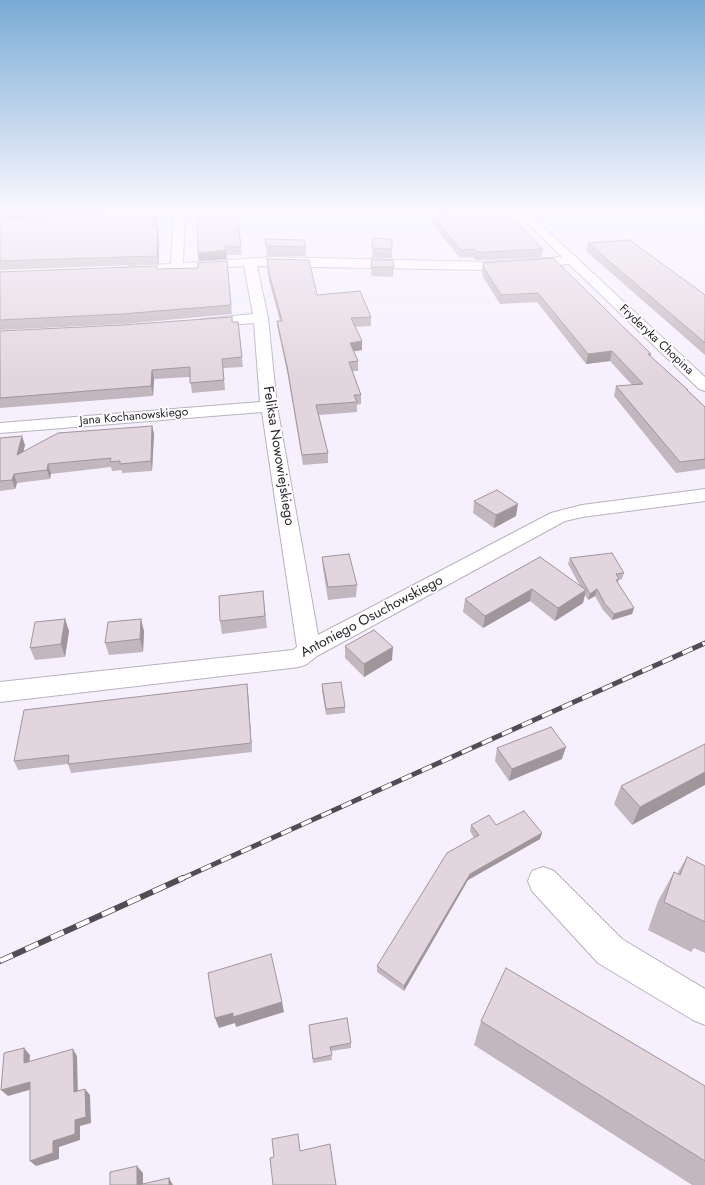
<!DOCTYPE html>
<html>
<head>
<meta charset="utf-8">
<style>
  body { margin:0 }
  canvas { display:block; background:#f6f0fe }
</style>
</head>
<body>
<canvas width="705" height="1185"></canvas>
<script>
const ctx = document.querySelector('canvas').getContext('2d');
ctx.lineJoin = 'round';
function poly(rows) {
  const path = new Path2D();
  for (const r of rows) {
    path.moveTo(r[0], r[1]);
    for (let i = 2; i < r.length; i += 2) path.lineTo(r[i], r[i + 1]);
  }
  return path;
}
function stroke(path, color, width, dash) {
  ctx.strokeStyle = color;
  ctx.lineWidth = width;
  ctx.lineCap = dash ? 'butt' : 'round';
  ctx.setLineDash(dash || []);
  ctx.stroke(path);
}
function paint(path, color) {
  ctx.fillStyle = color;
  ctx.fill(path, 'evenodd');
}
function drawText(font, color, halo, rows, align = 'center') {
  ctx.font = font + ' Jost,sans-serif';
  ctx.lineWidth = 3.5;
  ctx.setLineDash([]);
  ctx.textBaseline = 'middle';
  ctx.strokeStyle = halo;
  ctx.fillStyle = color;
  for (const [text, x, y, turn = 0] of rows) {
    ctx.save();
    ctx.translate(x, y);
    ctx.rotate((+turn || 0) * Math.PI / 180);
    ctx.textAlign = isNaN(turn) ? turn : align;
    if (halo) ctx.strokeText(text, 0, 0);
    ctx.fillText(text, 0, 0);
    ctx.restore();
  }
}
const minor = poly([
  [185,211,183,263,271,257,486,262,562,257,515,211,526,211,705,377,705,391,699,389,569,264,486,270,257,266,268,318,277,406,318,635,551,513,582,505,705,489,705,501,582,517,565,521,317,656,307,664,299,667,0,702,0,682,293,650,297,647,262,412,0,433,0,423,260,402,254,323,203,327,198,326,196,323,198,320,203,319,253,314,244,266,129,274,123,270,129,266,171,264,174,216,127,218,122,215,123,213,185,211],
  [543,867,554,871,622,939,705,989,705,1025,693,1020,598,963,532,891,528,881,532,871,543,867]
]);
const railFar1 = poly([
  [181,879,705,643]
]);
const rail = poly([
  [0,961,183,878]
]);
const wall = poly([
  [0,211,138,211,28,219,156,212,157,219,156,225,159,233,159,264,0,270],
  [237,211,242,255,226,255,227,259,199,261,198,253],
  [436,211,505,211,543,249,541,257,486,260,475,260,473,257,460,258,432,224,433,216,439,216],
  [539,211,582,211,543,214],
  [373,238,392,249,392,258,372,258],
  [265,239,306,247,306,256,267,256],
  [588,243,705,295,705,355,586,251],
  [267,259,317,295,371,317,371,326,355,327,362,341,362,350,354,351,358,361,358,371,352,371,361,395,361,404,357,405,357,412,319,415,328,453,328,463,303,465,288,376,278,330,277,321,280,321,269,281],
  [372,260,394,267,393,277,371,276],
  [227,261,232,314,124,324,0,330,0,272,157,266,157,269,198,268],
  [483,263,651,354,651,357,688,390,688,391,705,407,705,469,676,473,614,396,616,386,632,385,610,361,586,364,537,302,500,304,483,277,482,271],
  [232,317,232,322,238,322,243,367,223,368,225,390,192,393,190,377,154,379,153,396,0,408,0,331,122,325],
  [152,426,154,434,152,471,122,473,122,470,112,471,111,467,51,474,50,479,17,483,15,489,0,491,0,438,25,445,23,452],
  [474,501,516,516,494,528,473,513],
  [322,557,357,585,356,597,328,600,323,569],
  [540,557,580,586,568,564,570,558,624,573,622,579,619,580,618,583,634,608,632,614,612,620,603,610,595,596,588,600,585,595,583,603,555,621,530,601,483,628,463,612,465,599],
  [263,591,267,628,222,634,220,621],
  [65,619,69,631,65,657,35,660,30,648],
  [144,631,143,652,109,655,105,643],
  [345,646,392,660,364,677,345,658],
  [247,684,248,693,252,752,71,773,68,764,18,770,14,761],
  [322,684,345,707,345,713,326,715,322,691],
  [705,744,632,825,614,804,621,786],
  [497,748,562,759,509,781,495,761],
  [471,825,496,825,542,833,540,839,468,880,404,991,377,972,377,966,474,838,470,831],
  [687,857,705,866,705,953,694,948,691,952,648,930,658,901,674,872,677,874],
  [481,1021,705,1086,705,1185,692,1185,474,1045],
  [309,1025,351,1043,351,1048,331,1051,332,1060,313,1063]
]);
const shadedWall = poly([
  [28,211,138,211,0,221,0,213],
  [543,211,582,211,543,214],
  [156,212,157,219,155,233,154,225],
  [158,225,159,233,159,264,157,256],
  [226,250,227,259,199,261,198,253],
  [362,341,362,350,350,352,350,343],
  [612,351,610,361,586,364,588,354],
  [152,370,154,379,153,396,151,386],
  [152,426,154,434,152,471,151,461],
  [22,436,25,445,20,464,17,455],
  [48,464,51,474,50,479,47,470],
  [14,474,17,483,15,489,12,480],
  [518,504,516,516,494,528,496,515],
  [532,589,530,601,483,628,485,616],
  [597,589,595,596,588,600,590,594],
  [586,590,583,603,555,621,558,608],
  [634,608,632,614,612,620,614,614],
  [65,619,69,631,65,657,61,644],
  [141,619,144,631,143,652,140,639],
  [393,647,392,660,364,677,364,664],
  [247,684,248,693,252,752,251,743],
  [566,747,562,759,509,781,512,769],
  [705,772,705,785,632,825,640,807],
  [542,833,540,839,468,880,404,991,404,986,470,874],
  [282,1002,284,1012,236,1027,235,1023,219,1028,215,1018,233,1013],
  [24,1048,30,1055,29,1069,24,1063],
  [73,1049,77,1056,78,1098,74,1092],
  [30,1082,36,1088,8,1096,1,1090],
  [85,1089,90,1095,91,1123,80,1126,80,1140,59,1147,59,1159,36,1166,30,1161,53,1141,75,1120],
  [137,1166,143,1173,143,1185,137,1185],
  [169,1178,173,1185,169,1185]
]);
const building = poly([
  [0,211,28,211,0,213,0,211],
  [197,211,237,211,241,247,225,246,226,250,198,253,197,211],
  [442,211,505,211,543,249,487,252,476,252,474,249,461,250,433,216,446,215,442,211],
  [156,212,154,225,158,225,157,256,0,261,0,220,156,212],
  [373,238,392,239,392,249,372,248,373,238],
  [265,239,304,240,306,247,266,246,265,239],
  [630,240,705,295,705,343,588,243,630,240],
  [553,258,651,354,648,354,688,390,687,390,705,407,705,459,680,462,616,386,643,384,612,351,588,354,538,293,501,295,484,268,483,263,553,258],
  [267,259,309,260,317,295,360,291,371,317,351,318,362,341,350,343,358,361,349,362,361,395,354,395,357,402,316,405,328,453,302,455,287,366,277,321,282,321,269,273,267,259],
  [372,260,393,260,394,267,371,267,372,260],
  [227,261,231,305,122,314,0,320,0,272,157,266,157,269,198,268,198,263,227,261],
  [232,317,232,322,238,322,242,357,222,359,224,380,190,383,190,367,152,370,151,386,0,398,0,331,122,325,232,317],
  [152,426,151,461,120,464,120,461,110,462,111,458,48,464,47,470,14,474,12,480,0,481,0,438,22,436,17,455,58,433,152,426],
  [497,490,518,504,496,515,474,501,497,490],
  [612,553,624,573,616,574,619,579,616,580,634,608,614,614,605,604,597,589,590,594,570,558,612,553],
  [349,554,357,585,328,587,322,557,349,554],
  [540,557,586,590,558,608,532,589,485,616,465,599,540,557],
  [263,591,265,616,220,621,219,596,263,591],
  [65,619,61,644,30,648,35,622,65,619],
  [141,619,140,639,105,643,108,622,141,619],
  [374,630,393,647,364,664,345,646,374,630],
  [341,682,345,707,326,709,322,684,341,682],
  [247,684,251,743,68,764,69,755,14,761,24,710,247,684],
  [551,727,566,747,512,769,497,748,551,727],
  [705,744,705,772,640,807,621,786,705,744],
  [524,811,542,833,470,874,404,986,377,966,447,853,479,835,471,825,489,815,496,825,524,811],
  [687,857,705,866,705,922,664,902,674,872,680,875,687,857],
  [271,954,282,1002,233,1017,233,1013,215,1018,208,973,271,954],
  [506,968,705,1086,705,1161,481,1021,506,968],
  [347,1018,351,1043,330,1047,332,1055,313,1059,309,1025,347,1018],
  [24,1048,24,1063,73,1049,74,1092,85,1089,86,1117,75,1120,75,1134,53,1141,53,1153,30,1161,30,1082,1,1090,4,1053,24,1048],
  [298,1134,300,1151,330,1144,336,1185,273,1185,270,1158,274,1157,272,1139,298,1134],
  [137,1166,137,1185,110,1185,110,1172,137,1166],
  [169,1178,169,1185,138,1185,169,1178]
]);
const farStreetnames = [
  ["Fryderyka Chopina",656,340,43],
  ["Jana Kochanowskiego",134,417,-5]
];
const streetNames = [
  ["Feliksa Nowowiejskiego",278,456,81],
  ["Antoniego Osuchowskiego",372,617,-28]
];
stroke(minor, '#b8b2bf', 2);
paint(minor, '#fff');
stroke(railFar1, '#504d54', 5);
stroke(rail, '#504d54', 6);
stroke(railFar1, '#fff', 3.5, [11]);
stroke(rail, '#fff', 4.5, [14]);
paint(wall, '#c3b7bf');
paint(shadedWall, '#9f959b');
paint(building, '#e3d5de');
stroke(building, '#9f959b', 1);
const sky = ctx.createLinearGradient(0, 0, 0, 377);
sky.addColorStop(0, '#79abd5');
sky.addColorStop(0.56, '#fbf8ff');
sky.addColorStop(1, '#fbf8ff00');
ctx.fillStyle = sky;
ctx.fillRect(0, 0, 705, 377);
drawText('12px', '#28262b', '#fff', farStreetnames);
drawText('14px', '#28262b', '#fff', streetNames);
</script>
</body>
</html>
